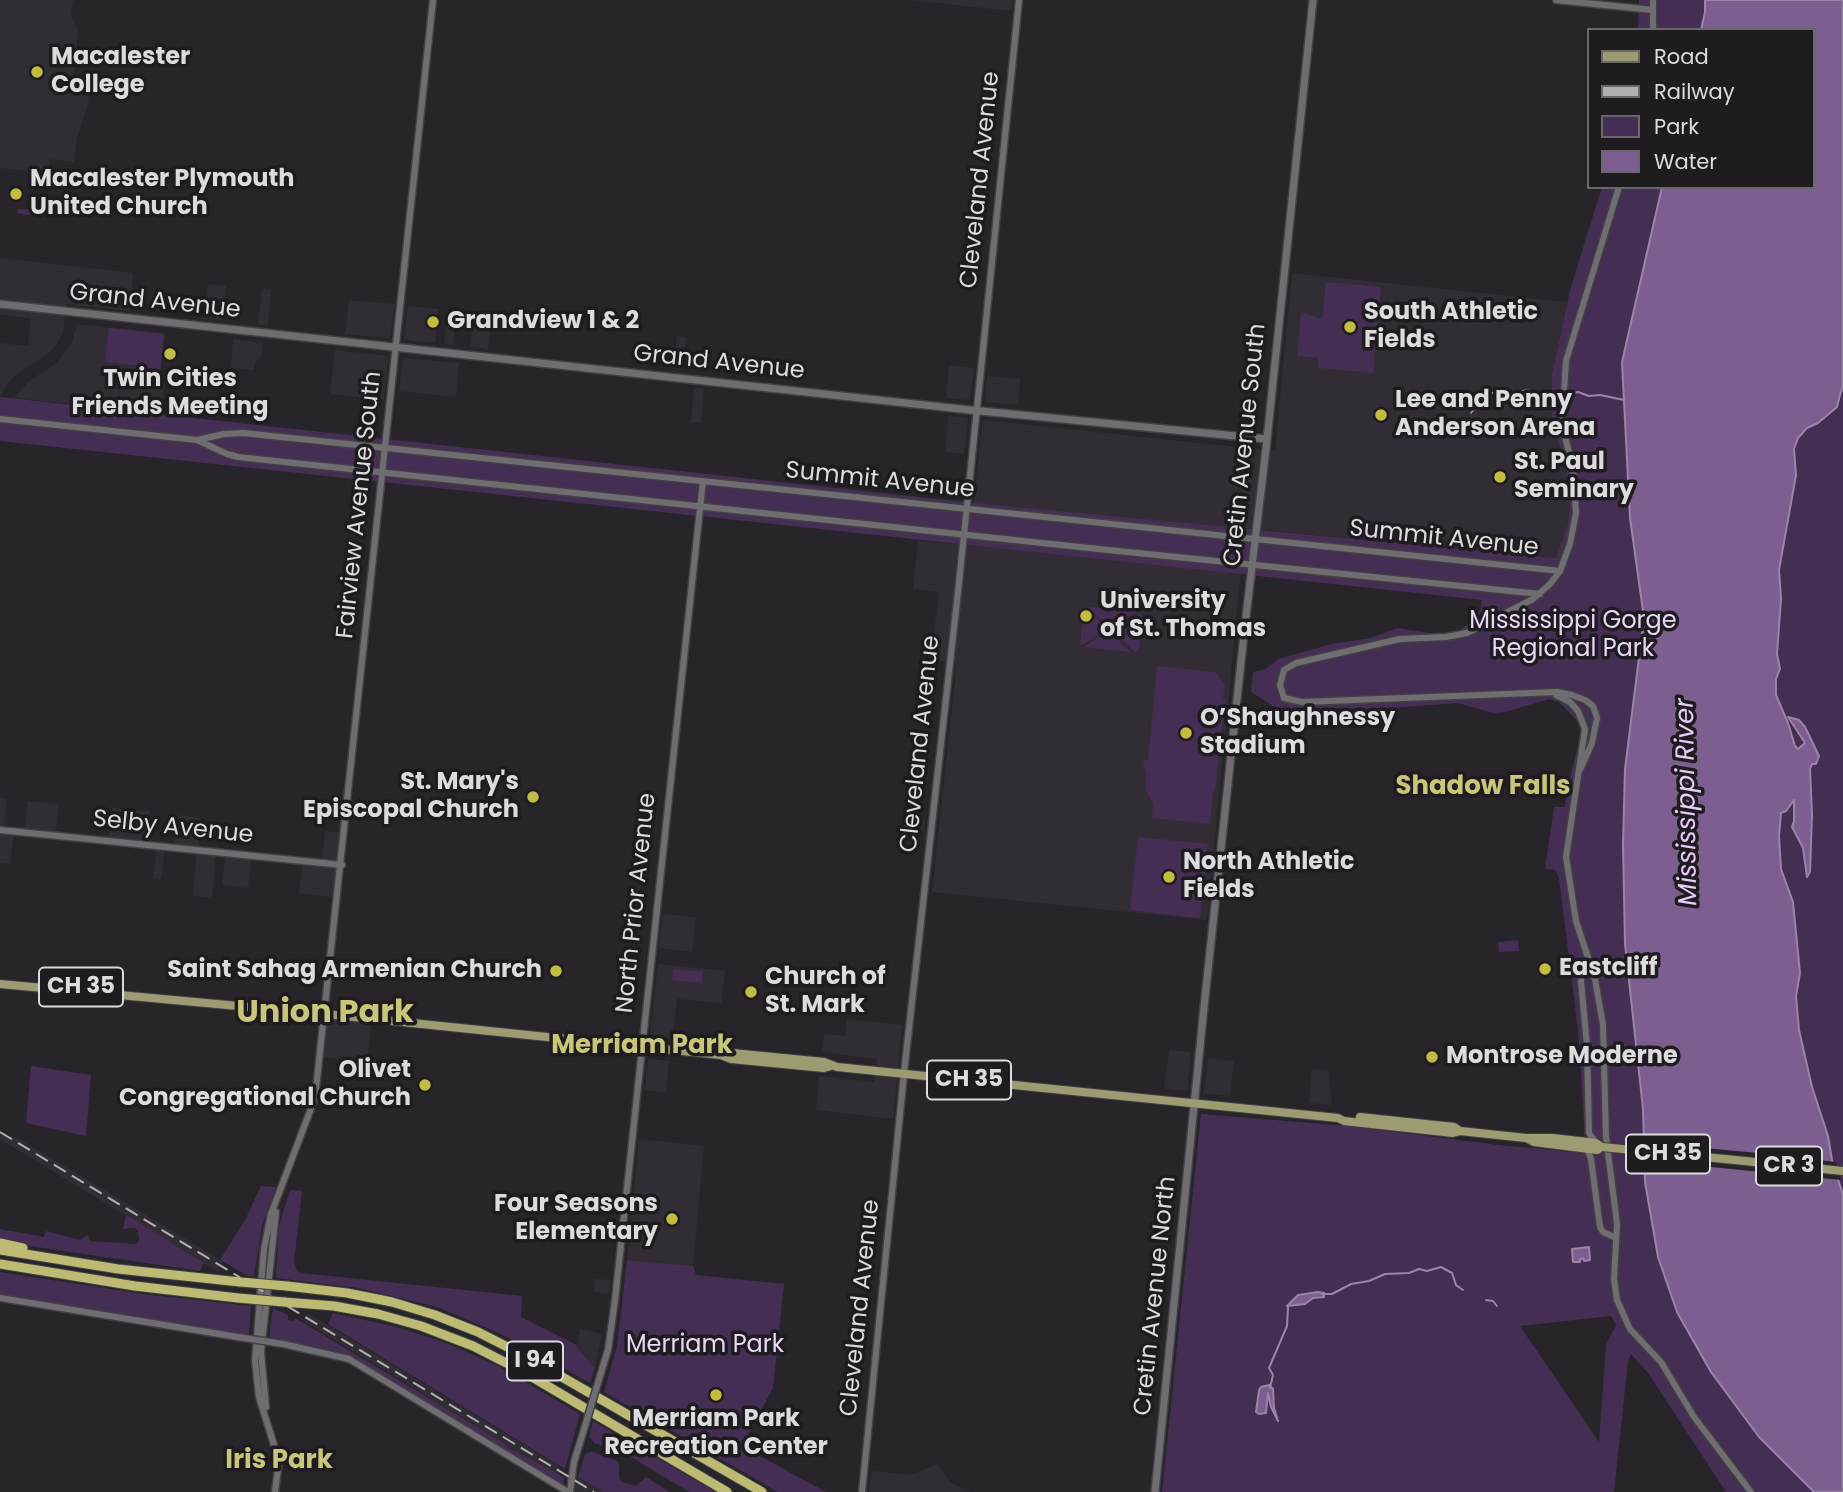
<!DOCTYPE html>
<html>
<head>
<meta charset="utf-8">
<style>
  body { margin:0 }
  #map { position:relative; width:1843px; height:1492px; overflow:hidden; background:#272529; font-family:Poppins,sans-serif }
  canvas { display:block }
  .legend { position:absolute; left:1587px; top:28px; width:228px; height:161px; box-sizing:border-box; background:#1e1c1f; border:2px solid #6a686b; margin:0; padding:9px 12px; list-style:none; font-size:21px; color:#dcdbdd }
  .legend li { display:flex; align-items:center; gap:14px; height:35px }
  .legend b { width:35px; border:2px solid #6a686b }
</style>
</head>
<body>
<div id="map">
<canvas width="1843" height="1492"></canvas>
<ul class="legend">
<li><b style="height:9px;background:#9d9b72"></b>Road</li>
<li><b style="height:9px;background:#b1afb2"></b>Railway</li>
<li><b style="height:19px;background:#452e54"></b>Park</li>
<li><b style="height:19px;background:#7d5e91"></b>Water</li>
</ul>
</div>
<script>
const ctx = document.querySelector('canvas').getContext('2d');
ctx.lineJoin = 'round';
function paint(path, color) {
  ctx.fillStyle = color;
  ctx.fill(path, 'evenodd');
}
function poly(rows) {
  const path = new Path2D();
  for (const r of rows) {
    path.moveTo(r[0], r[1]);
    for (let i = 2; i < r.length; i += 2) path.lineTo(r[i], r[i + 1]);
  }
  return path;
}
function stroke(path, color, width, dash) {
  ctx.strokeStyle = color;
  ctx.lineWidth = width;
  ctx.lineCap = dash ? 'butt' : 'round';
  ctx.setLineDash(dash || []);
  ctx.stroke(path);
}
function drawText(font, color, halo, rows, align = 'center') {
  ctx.font = font + ' Poppins,sans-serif';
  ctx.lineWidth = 7;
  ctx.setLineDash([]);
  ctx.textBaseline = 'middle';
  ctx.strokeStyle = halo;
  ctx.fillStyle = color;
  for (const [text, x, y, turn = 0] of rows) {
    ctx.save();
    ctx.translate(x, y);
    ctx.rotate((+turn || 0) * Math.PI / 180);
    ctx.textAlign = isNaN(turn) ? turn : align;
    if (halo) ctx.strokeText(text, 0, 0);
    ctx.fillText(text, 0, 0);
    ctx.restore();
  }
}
const built = poly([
  [0,0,73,0,71,15,78,31,72,90,85,92,89,101,77,138,74,162,50,159,48,173,0,168],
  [910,0,1012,0,1011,11],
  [0,258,133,273,130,311,66,304,63,332,58,342,49,353,17,374,7,384,0,397,0,343,28,346,31,318,0,315],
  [1292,273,1567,302,1552,374,1569,483,1570,506,1568,524,1556,558,1245,528,1207,920,932,892,957,663,928,659,930,640,933,640,939,592,913,589,918,541,969,545,983,420,1275,451],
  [208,284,226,286,223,321,204,319],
  [262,289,271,290,268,325,258,324],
  [349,300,394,304,390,338,345,334],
  [408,306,439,309,435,343,404,340],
  [448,310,457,311,453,345,444,344],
  [474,313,492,314,488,349,470,347],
  [77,324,165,333,159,379,165,380,161,413,14,398,28,382,57,363,72,342],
  [677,336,686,337,682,370,673,369],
  [233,339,263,343,261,357,255,363,254,370,231,368],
  [335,350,388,356,384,400,330,394],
  [403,358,459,363,456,397,399,391],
  [949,365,974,368,970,400,946,398],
  [987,376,1020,379,1018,405,985,402],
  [694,388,704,389,701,423,691,422],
  [948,416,968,418,964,454,945,452],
  [0,798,7,798,4,830,14,831,10,864,0,863],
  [28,801,59,804,55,836,24,832],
  [112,808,150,811,146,846,108,842],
  [177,815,201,818,198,849,216,852,212,898,193,896,197,850,174,847],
  [904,818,925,820,924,832,903,829],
  [325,831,345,833,339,898,299,893,303,859,322,861],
  [157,845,165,846,161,879,153,878],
  [226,853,252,855,248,888,222,885],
  [663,914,696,917,692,952,659,948],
  [658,964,725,971,721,1003,677,999,672,1039,650,1036],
  [326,1013,372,1017,367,1062,321,1057],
  [847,1019,902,1025,893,1119,816,1110,819,1076,874,1082,877,1059,822,1052,824,1034,845,1036],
  [1169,1050,1191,1052,1187,1091,1164,1089],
  [1208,1058,1234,1061,1230,1096,1204,1093],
  [648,1059,669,1061,666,1093,645,1090],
  [1312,1069,1328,1071,1332,1105,1309,1103],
  [0,1135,16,1137,224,1262,218,1272,0,1139],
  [639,1139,704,1146,693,1266,627,1260],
  [595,1279,610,1280,609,1294,594,1292],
  [308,1313,560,1467,561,1469,557,1473,548,1470,509,1448,504,1443,303,1321],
  [580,1329,602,1334,595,1368,577,1348],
  [937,1464,950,1482,970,1492,869,1492,872,1471,912,1475],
  [578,1477,604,1492,573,1492]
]);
const green = poly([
  [1639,0,1705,0,1705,12,1701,30,1638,30],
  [1602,187,1662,187,1622,362,1630,518,1644,618,1625,769,1623,844,1643,1109,1645,1182,1658,1257,1711,1372,1759,1437,1814,1492,1726,1492,1648,1373,1631,1354,1628,1361,1614,1492,1162,1492,1201,1114,1348,1126,1498,1145,1586,1153,1578,1030,1559,878,1555,870,1545,869,1554,807,1565,807,1568,784,1582,731,1581,725,1559,702,1549,699,1505,712,1493,713,1458,703,1378,709,1325,708,1315,711,1285,713,1251,692,1253,672,1266,669,1278,659,1332,644,1371,638,1397,628,1436,634,1448,633,1460,630,1473,620,1481,609,1482,600,0,441,0,397,974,503,1556,558,1568,524,1570,506,1569,483,1552,417,1552,374,1570,290],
  [1611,1316,1616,1325,1606,1345,1599,1442,1520,1326],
  [33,197,44,198,42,217,17,213,18,209,31,210],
  [1326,282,1381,287,1373,373,1318,368,1318,358,1297,356,1301,312,1322,319],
  [109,328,164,334,160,372,147,370,141,366,105,362],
  [1843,384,1843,1195,1832,1160,1828,1136,1812,1087,1799,1030,1796,996,1800,973,1793,902,1781,869,1779,836,1781,813,1786,811,1794,800,1794,821,1798,843,1803,848,1805,874,1810,769,1812,764,1816,764,1819,756,1805,727,1799,720,1792,719,1793,728,1805,743,1798,750,1795,746,1788,723,1776,695,1776,679,1780,669,1777,654,1781,599,1779,570,1796,475,1794,449,1798,438,1807,428,1818,423,1840,402],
  [1087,606,1114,610,1138,611,1113,627,1107,626],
  [1084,607,1106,627,1105,631,1080,646],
  [1140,613,1142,616,1141,624,1134,630,1133,633,1140,642,1139,650,1135,652,1113,632,1114,628],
  [1106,632,1112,633,1130,652,1084,647],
  [1157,666,1215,672,1225,684,1223,698,1225,699,1215,791,1213,792,1210,824,1152,818,1153,804,1145,789,1146,772,1143,765,1144,760,1148,760],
  [1138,837,1208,844,1200,918,1130,910],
  [1518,940,1519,951,1499,952,1498,942],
  [673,969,703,972,702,983,672,980],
  [31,1066,91,1075,86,1136,26,1123],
  [261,1186,276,1187,262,1226,254,1276,248,1276,220,1260,245,1220],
  [290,1190,302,1191,294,1262,297,1271,301,1273,522,1296,521,1317,577,1345,577,1348,595,1368,590,1383,503,1335,437,1307,359,1288,276,1278,279,1226],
  [126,1215,204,1263,200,1271,30,1246,0,1239,0,1229,44,1237,46,1231,80,1240,88,1235,90,1241,136,1244,139,1240,138,1231,135,1228,123,1229],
  [627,1260,693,1266,696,1275,784,1284,773,1388,743,1444,747,1449,826,1492,778,1492,604,1392,617,1346],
  [0,1272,143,1294,251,1306,249,1335,0,1294],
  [273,1308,288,1315,288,1320,294,1321,295,1318,504,1443,509,1448,564,1477,563,1486,353,1357,340,1352,269,1337],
  [333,1313,397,1327,449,1344,500,1367,580,1414,565,1469,328,1324],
  [593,1421,716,1492,689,1492,626,1454,594,1443,589,1436],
  [592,1451,617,1461,619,1464,619,1478,622,1482,636,1486,646,1477,670,1492,604,1492,578,1477,585,1454]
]);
const water = poly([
  [1705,0,1843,0,1843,384,1837,407,1818,423,1807,428,1798,438,1794,449,1796,475,1779,570,1781,599,1777,654,1780,669,1776,679,1776,695,1788,723,1795,746,1798,749,1805,743,1788,717,1799,720,1805,727,1819,756,1816,764,1812,764,1810,769,1812,814,1810,872,1807,877,1803,848,1792,827,1794,821,1794,800,1786,811,1781,813,1779,836,1781,869,1793,902,1800,973,1796,996,1799,1030,1812,1087,1828,1136,1832,1160,1843,1195,1843,1492,1814,1492,1759,1437,1711,1372,1677,1312,1658,1257,1645,1182,1643,1109,1625,944,1623,844,1625,769,1644,618,1630,518,1622,362,1662,187,1813,187,1813,30,1701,30,1705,12,1705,0],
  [1589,1247,1590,1260,1584,1261,1583,1258,1580,1259,1580,1262,1573,1262,1572,1249,1589,1247],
  [1318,1292,1324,1293,1324,1297,1313,1298,1305,1304,1287,1306,1298,1295,1318,1292],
  [1269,1385,1273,1389,1274,1408,1278,1421,1271,1407,1268,1393,1266,1413,1259,1414,1256,1412,1259,1390,1261,1387,1269,1385]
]);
const pier = poly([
  [1641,1142,1758,1153,1758,1151,1766,1154,1836,1162,1841,1180,1641,1160]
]);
const stream = poly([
  [1566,395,1578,392,1589,396,1600,395,1624,400],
  [1471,413,1481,400,1497,390,1510,394,1527,390,1547,396,1560,396],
  [1322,1294,1332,1294,1351,1284,1369,1281,1385,1274,1409,1273,1419,1269,1427,1271,1441,1267,1452,1273,1456,1285,1463,1290],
  [1486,1300,1493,1301,1497,1306],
  [1270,1388,1273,1375,1269,1368,1287,1326,1288,1307]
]);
const tertiary = poly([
  [1556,0,1653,10],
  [1653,30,1653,0],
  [0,419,197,440,227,454,238,457,1108,550,1540,594],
  [197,440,224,434,243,433,1560,571],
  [1556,695,1570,702,1578,711,1585,729,1566,857,1576,921,1595,979,1603,1025,1606,1137,1617,1224,1614,1279,1617,1300,1630,1329,1661,1362,1694,1417,1751,1492],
  [1580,770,1592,743,1597,718,1593,706,1585,700,1572,695,1557,692,1302,702,1284,698,1280,685,1284,670,1296,663,1400,639,1446,637,1467,633,1533,599,1550,584,1560,571,1570,544,1576,513,1573,469,1562,424,1566,361,1619,187],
  [0,830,342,865],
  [1592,967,1582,973,1581,981,1587,1046,1589,1133,1596,1143],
  [1584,1148,1588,1151,1591,1159,1600,1227,1603,1232,1616,1238],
  [0,1298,238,1337],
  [283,1344,349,1359,568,1492],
  [600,1376,608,1350,615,1300,703,481],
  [266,1407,261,1352,276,1212],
  [275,1492,279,1461,259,1397,255,1361,264,1249,271,1214,315,1098,433,0],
  [570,1492,574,1462,582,1436],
  [862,1492,905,1064,959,583,1019,0]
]);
const secondary = poly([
  [0,304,970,410,1267,439],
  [1155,1492,1204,1007,1245,625,1266,449,1313,0]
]);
const primary = poly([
  [0,984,325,1014,721,1055,731,1059,824,1068,831,1066],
  [724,1055,732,1053,824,1062,837,1067,1338,1118,1344,1121,1453,1133,1460,1131],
  [1360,1117,1454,1127,1460,1131,1526,1138,1553,1138,1596,1143,1602,1147],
  [1526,1138,1534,1142,1597,1150,1602,1147],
  [1735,1160,1843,1171]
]);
const motorway = poly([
  [0,1243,23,1248],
  [0,1250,118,1269,240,1282],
  [0,1264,135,1286,238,1298],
  [287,1286,347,1293,392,1302,435,1315,478,1332,529,1358,762,1492],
  [284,1302,334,1306,378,1314,421,1326,473,1346,522,1371,727,1492]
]);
const rail = poly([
  [0,1132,594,1492]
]);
const tertiaryBridge = poly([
  [238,1337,283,1344],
  [582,1436,600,1376]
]);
const primaryBridge = poly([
  [1602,1147,1735,1160]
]);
const motorwayBridge = poly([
  [240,1282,287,1286],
  [238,1298,284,1302]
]);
const markers = [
  [37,72,7,"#c2bd3f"],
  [16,194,7,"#c2bd3f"],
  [433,322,7,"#c2bd3f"],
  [1350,327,7,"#c2bd3f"],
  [170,354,7,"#c2bd3f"],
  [1381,415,7,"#c2bd3f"],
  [1500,477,7,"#c2bd3f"],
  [1086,616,7,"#c2bd3f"],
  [1186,733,7,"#c2bd3f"],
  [533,797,7,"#c2bd3f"],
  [1169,877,7,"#c2bd3f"],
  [1545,969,7,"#c2bd3f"],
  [556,971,7,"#c2bd3f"],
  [751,992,7,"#c2bd3f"],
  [1432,1057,7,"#c2bd3f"],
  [425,1085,7,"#c2bd3f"],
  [672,1219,7,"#c2bd3f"],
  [716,1395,7,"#c2bd3f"]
];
const shields = [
  [81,987,84],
  [969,1080,84],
  [1668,1154,84],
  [1789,1166,66],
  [535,1361,56]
];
const shieldNames = [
  ["CH 35",81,987],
  ["CH 35",969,1080],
  ["CH 35",1668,1154],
  ["CR 3",1789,1166],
  ["I 94",535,1361]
];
const poiNames = [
  ["Macalester",51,58],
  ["College",51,86],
  ["Macalester Plymouth",30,180],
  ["United Church",30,208],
  ["South Athletic",1364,313],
  ["Fields",1364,341],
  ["Grandview 1 & 2",447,322],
  ["Twin Cities",170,380,"center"],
  ["Friends Meeting",170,408,"center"],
  ["Lee and Penny",1395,401],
  ["Anderson Arena",1395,429],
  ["St. Paul",1514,463],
  ["Seminary",1514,491],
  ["University",1100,602],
  ["of St. Thomas",1100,630],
  ["O’Shaughnessy",1200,719],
  ["Stadium",1200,747],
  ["St. Mary's",519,783,"right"],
  ["Episcopal Church",519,811,"right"],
  ["North Athletic",1183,863],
  ["Fields",1183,891],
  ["Eastcliff",1559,969],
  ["Saint Sahag Armenian Church",542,971,"right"],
  ["Church of",765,978],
  ["St. Mark",765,1006],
  ["Montrose Moderne",1446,1057],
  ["Olivet",411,1071,"right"],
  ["Congregational Church",411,1099,"right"],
  ["Four Seasons",658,1205,"right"],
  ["Elementary",658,1233,"right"],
  ["Merriam Park",716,1420,"center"],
  ["Recreation Center",716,1448,"center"]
];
const streetNames = [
  ["Cleveland Avenue",981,180,-84],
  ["Grand Avenue",155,302,6],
  ["Grand Avenue",719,363,6],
  ["Cretin Avenue South",1246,445,-84],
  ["Summit Avenue",880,481,6],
  ["Fairview Avenue South",360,505,-84],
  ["Summit Avenue",1444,539,6],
  ["Cleveland Avenue",921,744,-84],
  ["Selby Avenue",173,828,6],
  ["North Prior Avenue",637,903,-84],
  ["Cretin Avenue North",1156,1296,-84],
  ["Cleveland Avenue",861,1308,-84]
];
const parkNames = [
  ["Mississippi Gorge",1573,622],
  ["Regional Park",1573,650],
  ["Merriam Park",705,1346]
];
const neighbourhoodNames = [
  ["Shadow Falls",1483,787],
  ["Merriam Park",642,1046],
  ["Iris Park",279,1461]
];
const waterNames = [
  ["Mississippi River",1688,802,-91]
];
const districtNames = [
  ["Union Park",325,1014]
];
paint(built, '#322d35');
paint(green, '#452e54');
paint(water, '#7d5e91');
stroke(water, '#9a84a8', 2);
paint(pier, '#272529');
stroke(stream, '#9a84a8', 2);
stroke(tertiary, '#414043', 9);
stroke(secondary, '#414043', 10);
stroke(primary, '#414043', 10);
stroke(motorway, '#414043', 11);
stroke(tertiary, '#6f6d71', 6);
stroke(secondary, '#6f6d71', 7);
stroke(primary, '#9d9b72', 8);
stroke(motorway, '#bcba73', 9);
stroke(rail, '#b1afb2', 2, [14, 7]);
stroke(tertiaryBridge, '#414043', 9, []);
stroke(primaryBridge, '#414043', 10, []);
stroke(motorwayBridge, '#414043', 11, []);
stroke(tertiaryBridge, '#6f6d71', 6);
stroke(primaryBridge, '#9d9b72', 8);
stroke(motorwayBridge, '#bcba73', 9);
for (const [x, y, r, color] of markers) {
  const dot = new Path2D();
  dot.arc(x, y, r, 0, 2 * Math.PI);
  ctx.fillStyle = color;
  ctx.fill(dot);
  stroke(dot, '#1e1c1f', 2.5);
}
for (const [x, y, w] of shields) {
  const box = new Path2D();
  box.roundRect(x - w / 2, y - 19.5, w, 39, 5);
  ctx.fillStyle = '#1e1c1f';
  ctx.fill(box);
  stroke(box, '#dcdbdd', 2);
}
drawText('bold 23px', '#dcdbdd', null, shieldNames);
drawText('bold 24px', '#dcdbdd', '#1e1c1f', poiNames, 'left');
drawText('24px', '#dcdbdd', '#1e1c1f', streetNames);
drawText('24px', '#e9d7f6', '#1e1c1f', parkNames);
drawText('bold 26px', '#c9c678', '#1e1c1f', neighbourhoodNames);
drawText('italic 26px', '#e7ccfb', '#1e1c1f', waterNames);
drawText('bold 32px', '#c9c678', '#1e1c1f', districtNames);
</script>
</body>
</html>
